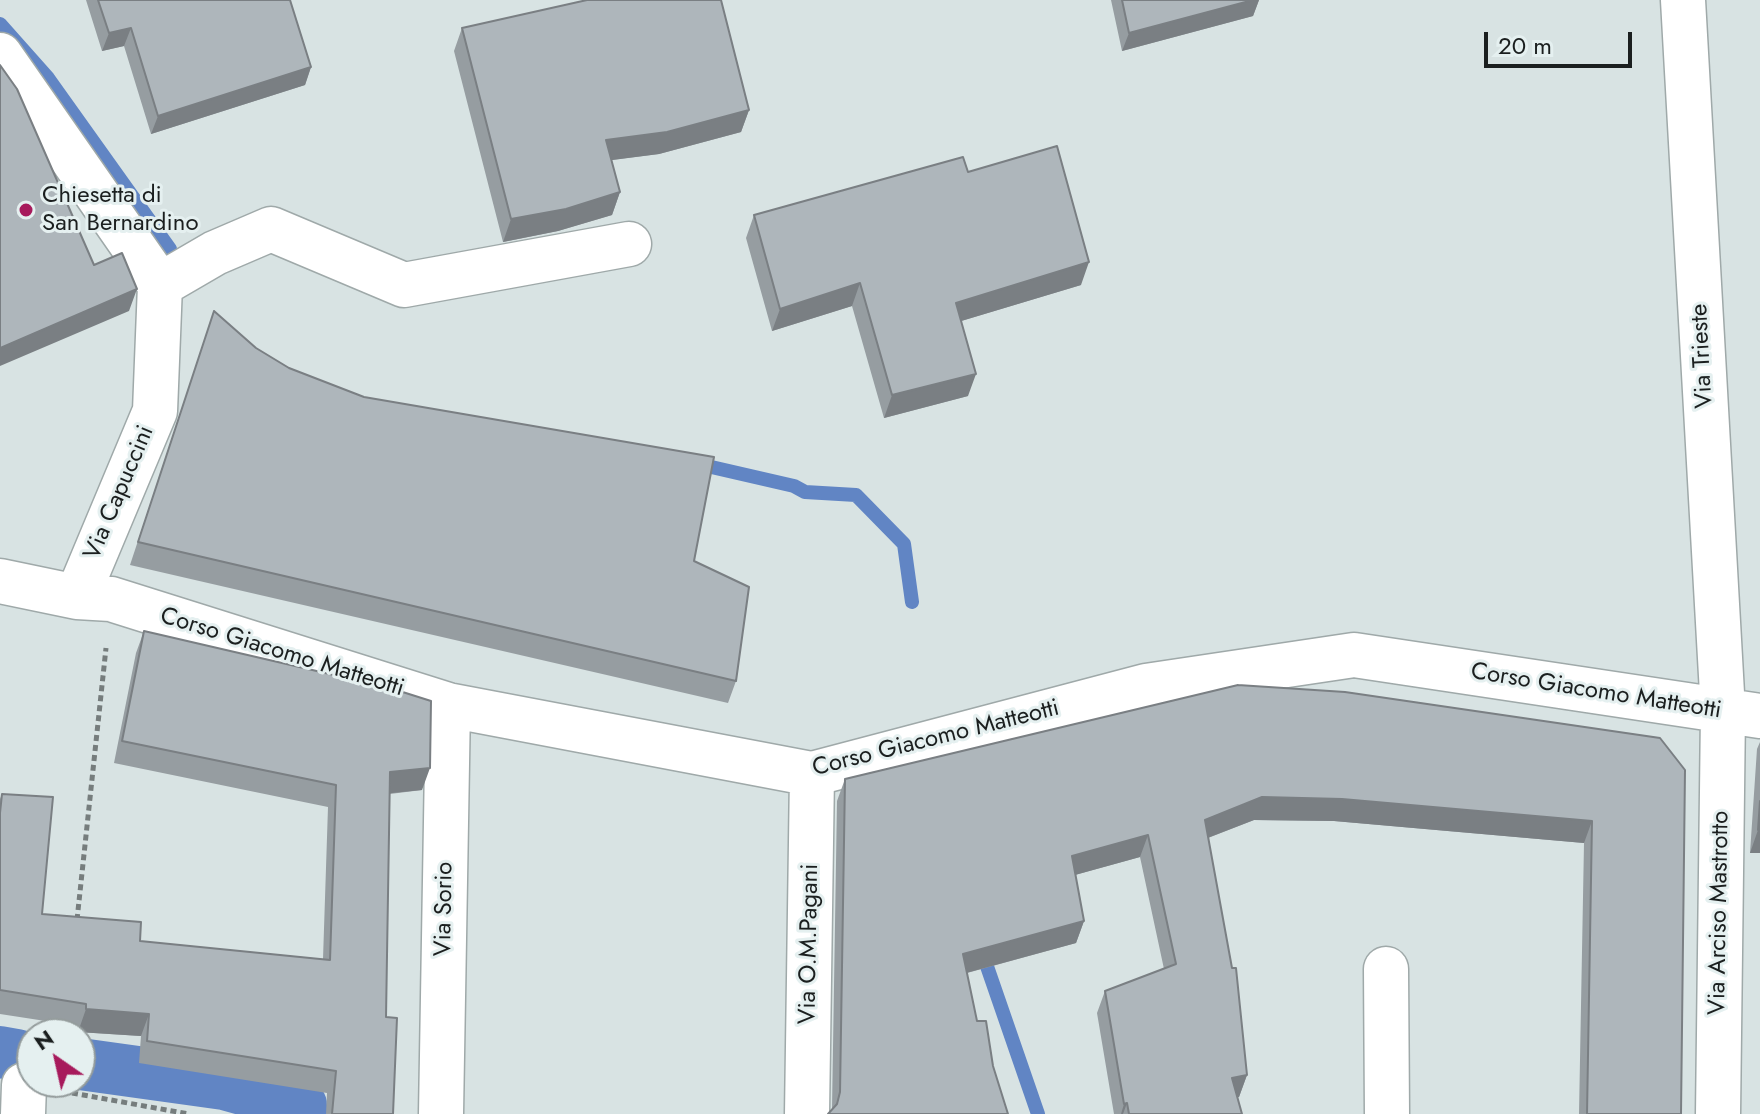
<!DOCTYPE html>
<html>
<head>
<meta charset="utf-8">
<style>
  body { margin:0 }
  #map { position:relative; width:1760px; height:1114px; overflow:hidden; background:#d8e3e3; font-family:Jost,sans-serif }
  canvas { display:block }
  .north { position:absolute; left:16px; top:1018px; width:80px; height:80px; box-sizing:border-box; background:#e5f0f0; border:2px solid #949c9c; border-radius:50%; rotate:326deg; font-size:22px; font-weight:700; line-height:32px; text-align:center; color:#1b1f1f }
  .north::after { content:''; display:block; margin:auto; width:28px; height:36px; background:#a71a5c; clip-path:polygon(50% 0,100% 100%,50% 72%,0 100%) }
  .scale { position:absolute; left:1484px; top:32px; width:148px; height:36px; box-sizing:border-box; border:4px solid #1b1f1f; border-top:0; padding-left:10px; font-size:24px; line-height:28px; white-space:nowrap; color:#1b1f1f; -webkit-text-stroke:6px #e5f0f0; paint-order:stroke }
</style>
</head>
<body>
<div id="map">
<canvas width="1760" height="1114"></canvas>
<div class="north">N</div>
<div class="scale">20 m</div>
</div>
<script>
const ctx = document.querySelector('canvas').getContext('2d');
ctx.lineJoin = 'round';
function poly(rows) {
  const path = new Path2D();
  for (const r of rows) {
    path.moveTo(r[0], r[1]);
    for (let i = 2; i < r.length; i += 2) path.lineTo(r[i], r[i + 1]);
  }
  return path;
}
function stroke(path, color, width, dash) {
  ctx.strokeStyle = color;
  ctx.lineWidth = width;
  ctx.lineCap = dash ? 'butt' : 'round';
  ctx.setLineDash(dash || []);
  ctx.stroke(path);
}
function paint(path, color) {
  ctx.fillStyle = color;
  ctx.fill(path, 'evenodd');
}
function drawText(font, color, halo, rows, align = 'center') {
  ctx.font = font + ' Jost,sans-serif';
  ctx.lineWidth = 6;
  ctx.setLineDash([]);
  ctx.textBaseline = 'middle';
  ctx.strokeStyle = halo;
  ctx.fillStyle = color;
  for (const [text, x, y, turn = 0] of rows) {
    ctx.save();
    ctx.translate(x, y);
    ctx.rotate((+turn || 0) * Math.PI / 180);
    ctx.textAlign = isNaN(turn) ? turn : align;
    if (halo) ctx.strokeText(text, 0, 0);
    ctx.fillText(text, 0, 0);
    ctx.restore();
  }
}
const stream = poly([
  [0,24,48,78,170,249],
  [694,463,794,486,805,492,856,495,904,544,912,602],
  [981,949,1038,1114]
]);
const canal = poly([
  [0,1052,17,1055],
  [80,1064,224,1084,301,1105,301,1114]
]);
const path = poly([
  [77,920,106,648],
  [64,1034,66,1018],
  [72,1093,189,1114]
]);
const minor = poly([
  [1683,0,1723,711,1718,1114],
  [0,55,160,285,155,411,77,597],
  [160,285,215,253,271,229,404,285,629,244],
  [0,581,77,597,111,599,448,705,812,774,1146,686,1354,655,1760,716],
  [1386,969,1387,1114],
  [23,1114,24,1085],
  [441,1114,448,705],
  [807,1114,812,774]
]);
const wall = poly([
  [86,0,290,0,311,67,305,85,151,134,124,46,102,51],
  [1111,0,1259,0,1253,16,1122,51],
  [462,28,749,110,741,132,659,154,611,160,620,192,612,215,558,231,503,242,454,51],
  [968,172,1081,285,961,321,968,396,884,418,852,306,772,331,746,238,754,215],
  [214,311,256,348,289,368,694,561,736,681,728,703,130,565],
  [144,631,422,790,390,794,386,1017,393,1114,326,1114,327,1093,139,1063,141,1036,78,1032,78,1026,0,1014,0,799,2,794,42,914,140,941,323,959,328,807,114,763,136,653],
  [1660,738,1681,1114,1579,1114,1584,843,1334,821,1254,820,1208,838,1247,1075,1239,1097,1237,1097,1242,1114,1114,1114,1097,1013,1105,991,1164,969,1140,857,1075,875,1084,921,1076,943,967,973,832,1109,837,801,845,779],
  [1760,742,1760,853,1750,853,1757,749]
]);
const shadedWall = poly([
  [1253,0,1259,0,1253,16,1122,51,1129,33],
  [131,28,124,46,102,51,109,33],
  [311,67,305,85,151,134,158,116],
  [749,110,741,132,659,154,597,162,606,140],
  [620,192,612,215,558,231,503,242,511,219],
  [1089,262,1081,285,948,325,956,303],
  [860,283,852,306,772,331,780,309],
  [137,289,129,311,0,366,0,348],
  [976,374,968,396,884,418,892,395],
  [430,768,422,790,382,794,390,772],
  [1262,797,1342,799,1592,821,1584,843,1334,821,1254,820,1197,842,1205,820],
  [1758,830,1760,830,1760,853,1750,853],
  [1148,835,1140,857,1064,878,1072,856],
  [1084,921,1076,943,955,976,963,954],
  [86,1009,149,1014,141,1036,78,1032],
  [1247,1075,1239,1097,1224,1100,1232,1078],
  [1127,1103,1123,1114,1121,1114,1124,1104]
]);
const building = poly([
  [98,0,290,0,311,67,158,116,131,28,109,33,98,0],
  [587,0,721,0,749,110,667,132,606,140,620,192,566,209,511,219,462,28,587,0],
  [1122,0,1253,0,1129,33,1122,0],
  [0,65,17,89,94,265,122,253,137,289,0,348,0,65],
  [1057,146,1089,262,956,303,976,374,892,395,860,283,780,309,754,215,963,157,968,172,1057,146],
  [214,311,256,348,289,368,364,397,714,457,694,561,749,587,736,681,138,542,214,311],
  [144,631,390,688,431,701,430,768,390,772,386,1017,397,1018,393,1114,332,1114,336,1071,147,1041,149,1014,86,1009,86,1004,0,990,0,813,2,794,53,797,42,914,141,922,140,941,330,960,336,785,122,741,144,631],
  [1238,685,1345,692,1660,738,1685,770,1681,1114,1587,1114,1592,821,1342,799,1262,797,1205,820,1232,968,1236,968,1247,1075,1232,1078,1242,1114,1129,1114,1127,1103,1124,1104,1105,991,1176,964,1148,835,1072,856,1084,921,963,954,977,1021,986,1021,993,1066,1008,1114,828,1114,837,1104,840,1092,845,779,1238,685],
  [1760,801,1760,830,1758,830,1760,801]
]);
const markers = [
  [26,210,8,"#a71a5c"]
];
const poiNames = [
  ["Chiesetta di",42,196],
  ["San Bernardino",42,224]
];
const streetNames = [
  ["Via Trieste",1703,356,-93],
  ["Via Capuccini",120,493,-67],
  ["Corso Giacomo Matteotti",282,653,17],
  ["Corso Giacomo Matteotti",1596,692,9],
  ["Corso Giacomo Matteotti",936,739,-14],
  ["Via Sorio",445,909,-89],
  ["Via Arciso Mastrotto",1720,913,-89],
  ["Via O.M.Pagani",810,944,-89]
];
stroke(stream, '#6185c4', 14);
stroke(canal, '#6185c4', 52);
stroke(minor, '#9fa9a9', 47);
stroke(path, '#767d7d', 5, [6, 4]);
stroke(minor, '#fff', 44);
paint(wall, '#969da1');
paint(shadedWall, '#7a7f83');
paint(building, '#aeb6bb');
stroke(building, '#7a7f83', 2);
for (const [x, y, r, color] of markers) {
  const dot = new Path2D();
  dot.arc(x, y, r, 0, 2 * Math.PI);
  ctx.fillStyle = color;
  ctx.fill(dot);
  stroke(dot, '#e5f0f0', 3);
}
drawText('24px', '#1b1f1f', '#e5f0f0', poiNames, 'left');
drawText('24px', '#1b1f1f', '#e5f0f0', streetNames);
</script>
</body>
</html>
